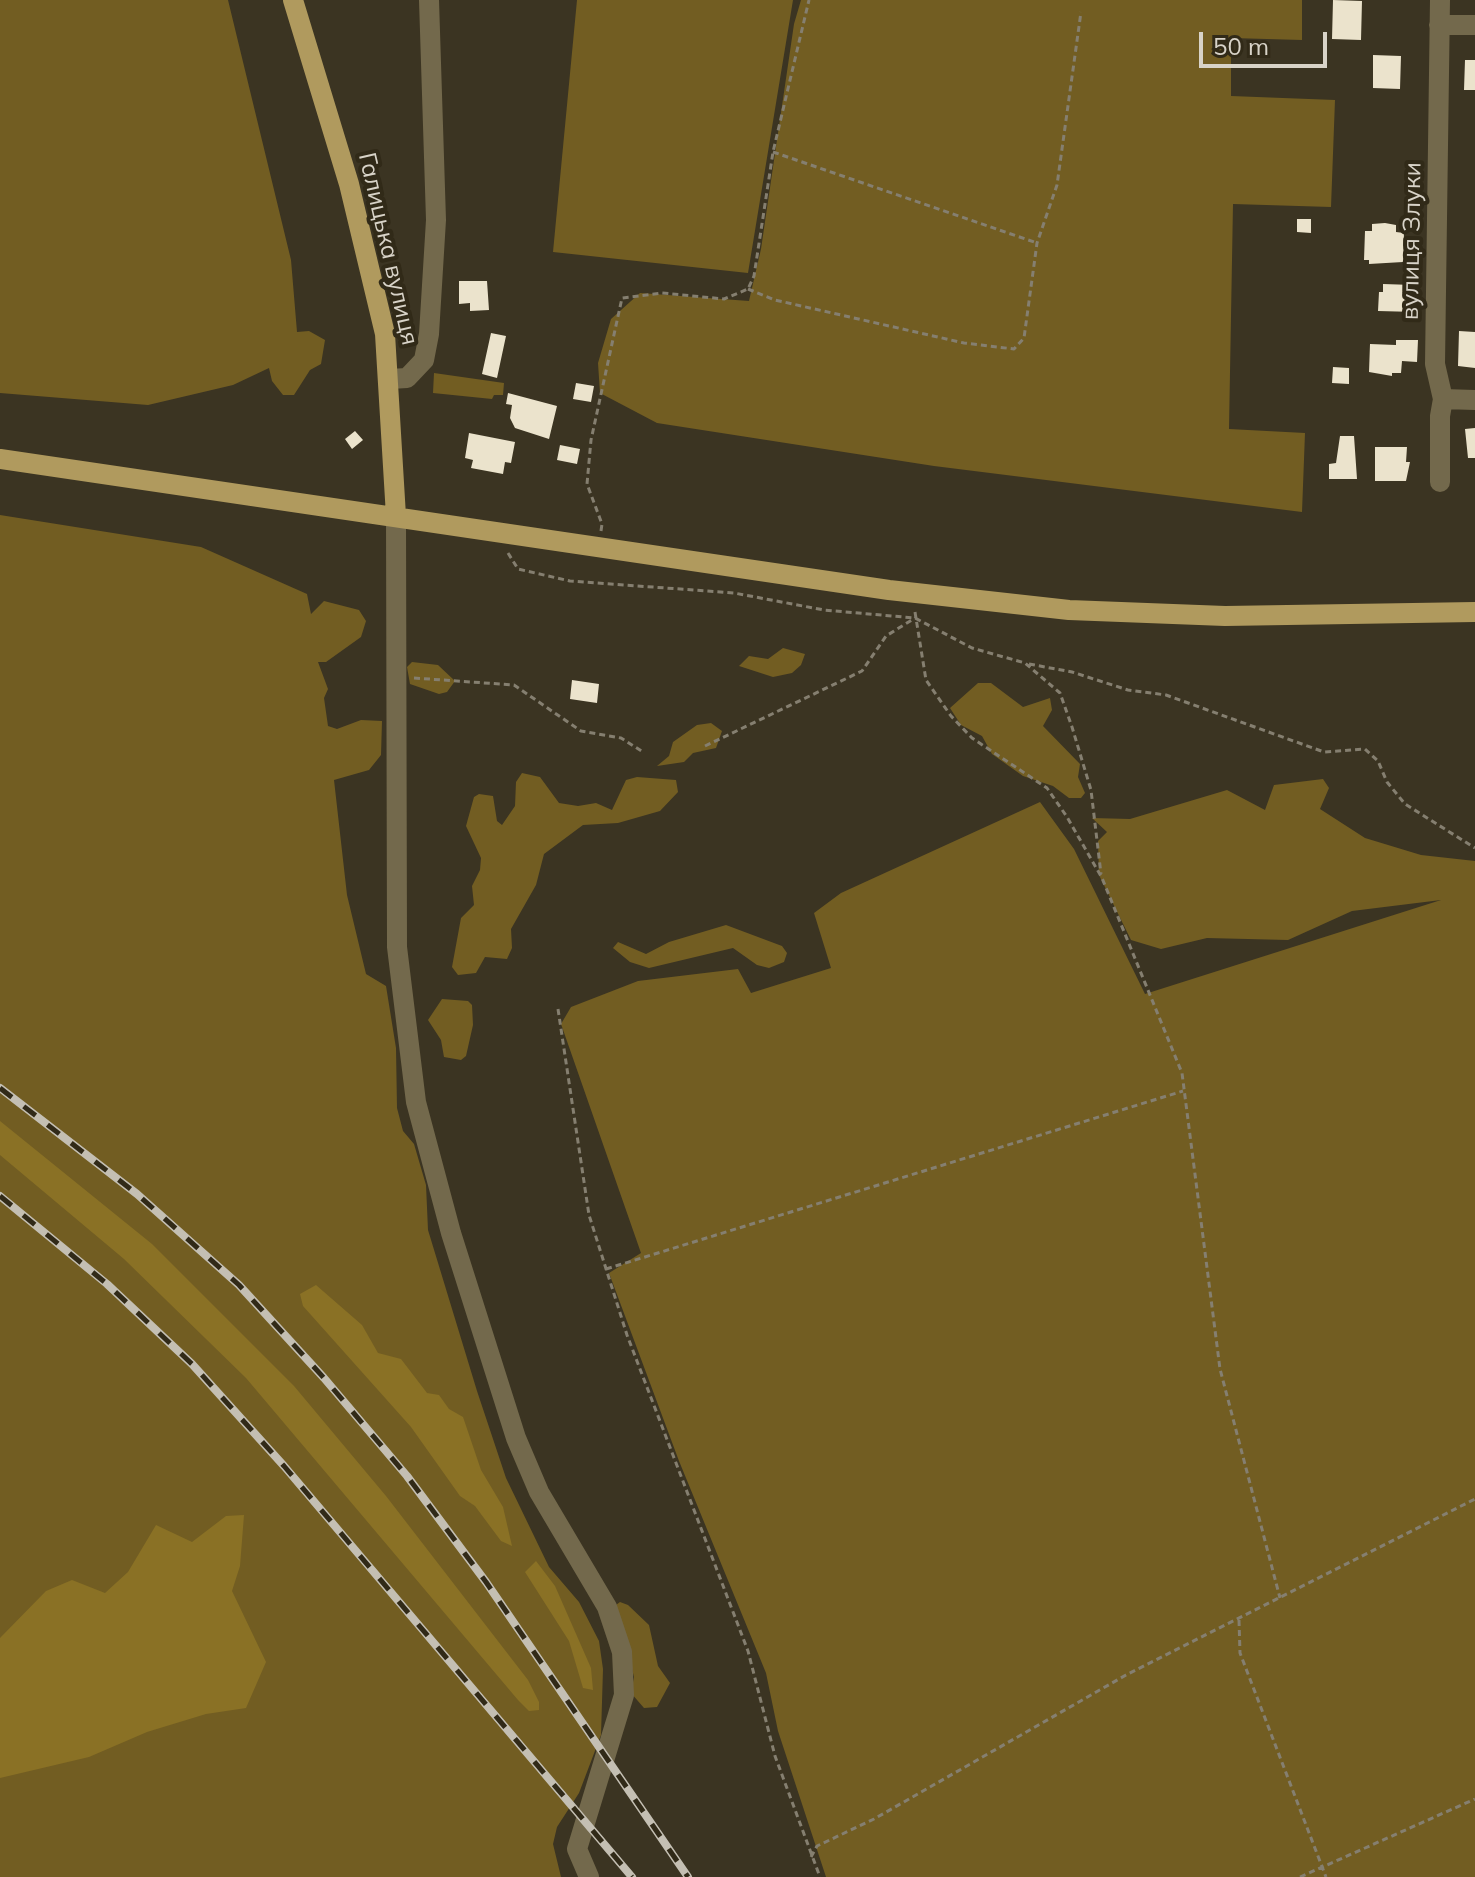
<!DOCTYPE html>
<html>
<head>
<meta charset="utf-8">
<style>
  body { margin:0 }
  #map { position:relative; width:1475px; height:1877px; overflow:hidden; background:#3b3422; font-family:Mulish,sans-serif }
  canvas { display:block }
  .scale { position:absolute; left:1199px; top:32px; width:128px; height:36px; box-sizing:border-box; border:4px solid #d8d3c8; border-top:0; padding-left:10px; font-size:24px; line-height:28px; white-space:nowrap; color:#d8d3c8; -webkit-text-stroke:6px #312a18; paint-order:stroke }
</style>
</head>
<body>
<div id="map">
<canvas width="1475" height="1877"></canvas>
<div class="scale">50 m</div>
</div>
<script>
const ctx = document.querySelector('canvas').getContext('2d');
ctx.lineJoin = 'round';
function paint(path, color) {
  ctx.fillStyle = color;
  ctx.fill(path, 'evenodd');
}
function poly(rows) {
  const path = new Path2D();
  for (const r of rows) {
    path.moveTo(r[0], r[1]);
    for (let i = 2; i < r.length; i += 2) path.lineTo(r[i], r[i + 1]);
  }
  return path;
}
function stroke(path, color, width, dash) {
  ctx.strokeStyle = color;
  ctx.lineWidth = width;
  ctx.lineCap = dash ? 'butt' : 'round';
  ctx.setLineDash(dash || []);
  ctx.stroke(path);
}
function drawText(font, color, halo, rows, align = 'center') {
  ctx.font = font + ' Mulish,sans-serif';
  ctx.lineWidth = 8;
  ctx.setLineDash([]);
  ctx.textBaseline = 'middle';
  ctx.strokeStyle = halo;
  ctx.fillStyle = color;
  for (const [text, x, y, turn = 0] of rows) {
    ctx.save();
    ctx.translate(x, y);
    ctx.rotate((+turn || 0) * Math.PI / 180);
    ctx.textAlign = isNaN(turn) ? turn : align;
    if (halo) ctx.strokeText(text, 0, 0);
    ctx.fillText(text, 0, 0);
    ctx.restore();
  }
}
const green = poly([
  [0,0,228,0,291,260,297,332,309,331,325,340,321,364,310,370,294,395,283,395,272,381,269,368,233,385,148,405,0,393],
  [577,0,793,0,748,273,553,252],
  [801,0,1302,0,1302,40,1231,38,1231,96,1335,100,1331,207,1233,204,1229,429,1305,433,1302,512,934,466,657,423,600,393,598,363,611,319,640,293,749,301,761,249,794,24],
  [434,373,504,383,503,395,494,395,492,399,433,393],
  [0,515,201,547,307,594,311,614,324,601,359,610,366,621,361,637,326,662,318,662,328,689,324,698,328,726,337,729,361,720,382,721,381,755,369,770,334,780,347,895,366,974,386,986,396,1048,397,1108,403,1131,414,1144,426,1185,428,1230,477,1391,506,1478,549,1567,579,1602,599,1641,603,1669,601,1735,579,1793,557,1827,553,1844,561,1877,0,1877],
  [783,648,805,654,801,665,792,673,773,677,739,666,749,656,768,659],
  [412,662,438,665,455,681,447,692,439,694,410,684,407,667],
  [978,683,991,683,1023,707,1050,698,1052,710,1043,726,1080,764,1078,777,1085,793,1081,798,1069,798,1053,786,1023,776,992,754,982,736,961,725,950,708],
  [711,723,722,731,716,748,693,753,684,762,657,766,669,756,673,742,697,725],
  [522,773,540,777,559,803,578,806,596,803,612,810,626,780,637,777,676,780,678,792,660,811,618,823,583,825,544,854,536,885,511,929,512,948,507,959,485,957,476,973,458,975,452,967,461,918,474,905,472,886,480,870,481,858,466,826,474,797,479,794,493,796,497,821,502,825,515,806,516,782],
  [1323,779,1329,788,1320,809,1365,838,1421,855,1475,861,1475,1877,826,1877,778,1731,766,1673,679,1461,609,1273,641,1253,561,1024,571,1007,638,981,738,969,751,993,831,968,814,913,841,893,1040,802,1074,849,1145,994,1441,900,1352,911,1288,940,1207,938,1161,949,1131,940,1099,875,1098,841,1107,832,1092,818,1130,819,1227,790,1265,810,1274,785],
  [726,925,782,946,787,953,784,962,769,968,757,965,733,948,649,968,630,962,613,948,618,942,646,954,669,942],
  [442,999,468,1001,472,1005,473,1025,466,1056,461,1060,444,1057,441,1040,428,1020],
  [620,1602,628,1605,649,1625,658,1666,670,1683,657,1707,644,1708,631,1693,634,1677,616,1605]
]);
const water = poly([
  [0,1121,152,1244,294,1386,386,1496,528,1680,539,1702,539,1710,529,1711,518,1700,246,1378,124,1259,0,1155],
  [316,1285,362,1325,378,1353,401,1359,427,1393,439,1395,449,1409,463,1417,481,1470,503,1507,512,1546,501,1541,475,1506,460,1496,411,1427,303,1306,300,1294],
  [244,1515,240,1566,232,1591,266,1662,246,1708,206,1714,147,1732,89,1757,0,1778,0,1638,46,1591,72,1580,105,1593,128,1572,156,1525,192,1542,226,1516],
  [536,1561,555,1586,591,1668,593,1690,583,1688,569,1641,525,1572]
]);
const building = poly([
  [1333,0,1362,1,1361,40,1332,39],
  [1373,55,1401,56,1400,89,1373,88],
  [1465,60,1475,60,1475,90,1464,90],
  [1297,219,1311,219,1311,233,1297,232],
  [1385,223,1396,225,1396,232,1404,233,1403,262,1369,264,1369,260,1364,260,1365,231,1372,231,1372,224],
  [459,281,487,281,489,310,470,311,470,303,459,304],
  [1383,284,1413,285,1416,312,1378,311,1379,292,1383,292],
  [1459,331,1475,332,1475,368,1458,366],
  [491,333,506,336,497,378,482,374],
  [1396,340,1418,340,1417,362,1402,361,1401,373,1392,373,1392,376,1369,372,1370,344,1396,345],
  [1333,367,1349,368,1349,384,1332,383],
  [576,383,594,386,591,402,573,399],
  [508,393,557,406,549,439,515,428,510,418,512,405,506,404],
  [1475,428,1475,458,1468,458,1465,429],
  [355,431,363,440,352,449,345,439],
  [469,433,515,442,511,463,505,462,503,474,471,468,473,460,465,458],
  [1340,436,1354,436,1357,479,1329,479,1329,464,1336,463],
  [560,445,580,449,577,464,557,460],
  [1375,447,1407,447,1406,462,1410,462,1406,481,1375,481],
  [572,680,599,684,597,703,570,699]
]);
const path = poly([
  [773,152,1037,243],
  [748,289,775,300,964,343,1014,349,1024,338,1037,243,1057,185,1081,12],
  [601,531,602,524,587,484,591,440,622,298,662,293,724,299,748,289,754,276,773,152,809,0],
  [508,553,518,569,570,581,734,593,824,610,915,618,972,648,1025,663,1060,693,1072,727,1091,790,1101,874],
  [915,612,926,680,951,716,972,738,1047,788,1067,817,1102,878,1182,1073,1220,1369,1280,1598],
  [1029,664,1072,672,1128,690,1166,695,1324,752,1365,749,1378,761,1387,782,1405,804,1475,848],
  [414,678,514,685,581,731,621,738,643,752],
  [705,746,862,671,886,636,915,618],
  [558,1009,589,1215,627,1335,748,1651,775,1756,820,1877],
  [606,1269,1183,1091],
  [1239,1620,1240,1653,1326,1877],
  [811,1857,817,1846,874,1819,1126,1675,1475,1499],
  [1300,1877,1475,1799]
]);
const minor = poly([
  [1440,0,1435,364,1443,399,1440,416,1440,482],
  [1439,25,1475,25],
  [390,379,407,378,424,360,429,334,436,220,429,0],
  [1443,399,1475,400],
  [396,516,397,947,416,1102,451,1233,516,1438,539,1492,607,1607,622,1652,624,1695,577,1849,589,1877]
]);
const major = poly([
  [293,0,349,184,385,334,396,516],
  [0,459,889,590,1069,610,1225,616,1475,612]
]);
const rail = poly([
  [0,1088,137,1194,239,1285,324,1378,407,1476,486,1582,688,1877],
  [0,1196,107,1284,192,1364,284,1466,632,1877]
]);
const streetNames = [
  ["вулиця Злуки",1412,241,-89],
  ["Галицька вулиця",388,249,77]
];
paint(green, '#725d22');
paint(water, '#8a7125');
paint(building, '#ebe3cc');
stroke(path, '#857f70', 3, [6, 4]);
stroke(minor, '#73694c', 20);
stroke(major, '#b09a5e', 20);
stroke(rail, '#c4bfb3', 8);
stroke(rail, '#312a18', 5, [15]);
drawText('24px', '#d8d3c8', '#312a18', streetNames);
</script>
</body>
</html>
